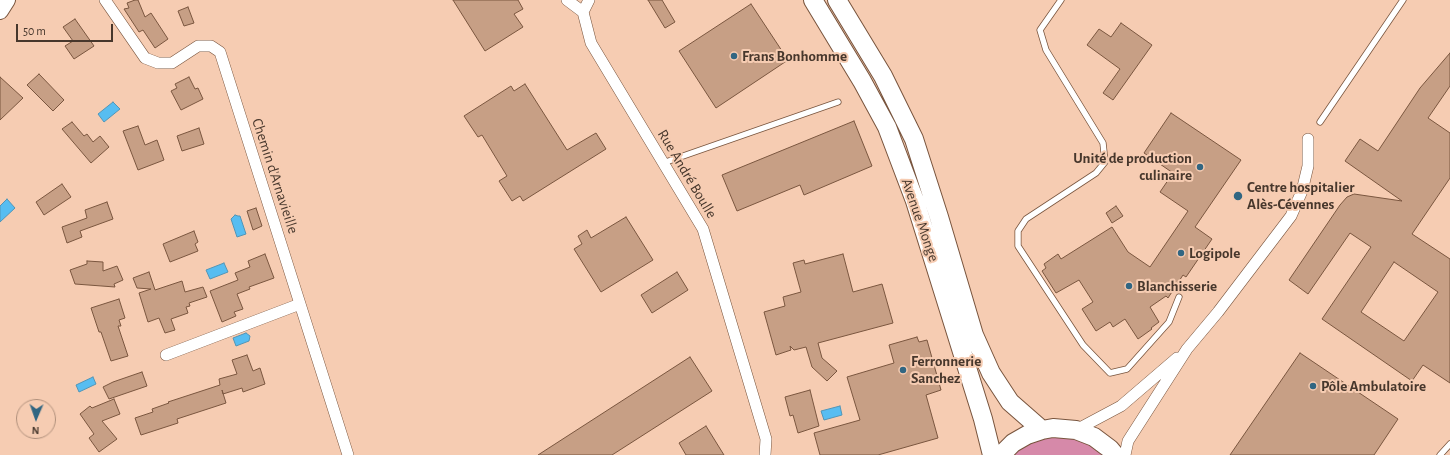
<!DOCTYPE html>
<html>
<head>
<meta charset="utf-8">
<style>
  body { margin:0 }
  #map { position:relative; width:1450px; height:455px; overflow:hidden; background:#f6ccb2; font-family:"Alegreya Sans",sans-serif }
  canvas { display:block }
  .north { position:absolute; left:16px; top:399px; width:40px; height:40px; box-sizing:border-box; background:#f6ccb2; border:1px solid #b0907c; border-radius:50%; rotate:182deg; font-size:11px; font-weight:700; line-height:16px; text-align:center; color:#47372c }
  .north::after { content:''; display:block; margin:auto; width:14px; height:18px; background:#316682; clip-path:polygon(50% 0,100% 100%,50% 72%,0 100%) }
  .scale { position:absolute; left:16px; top:24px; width:97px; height:18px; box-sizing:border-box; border:2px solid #47372c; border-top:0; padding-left:5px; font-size:12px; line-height:14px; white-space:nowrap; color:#47372c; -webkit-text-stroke:3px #f6ccb2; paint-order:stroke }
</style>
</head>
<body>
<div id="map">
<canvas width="1450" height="455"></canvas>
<div class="north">N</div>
<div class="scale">50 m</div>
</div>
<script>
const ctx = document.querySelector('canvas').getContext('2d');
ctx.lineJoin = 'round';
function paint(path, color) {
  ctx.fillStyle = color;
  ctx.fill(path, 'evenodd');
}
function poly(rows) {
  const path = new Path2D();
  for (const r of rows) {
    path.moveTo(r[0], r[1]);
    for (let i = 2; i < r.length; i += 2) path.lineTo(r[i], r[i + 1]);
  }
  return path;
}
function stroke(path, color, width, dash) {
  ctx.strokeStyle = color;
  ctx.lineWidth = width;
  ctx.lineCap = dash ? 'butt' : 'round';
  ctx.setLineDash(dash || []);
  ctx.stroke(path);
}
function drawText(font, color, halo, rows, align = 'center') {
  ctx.font = font + ' "Alegreya Sans",sans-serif';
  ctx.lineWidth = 4;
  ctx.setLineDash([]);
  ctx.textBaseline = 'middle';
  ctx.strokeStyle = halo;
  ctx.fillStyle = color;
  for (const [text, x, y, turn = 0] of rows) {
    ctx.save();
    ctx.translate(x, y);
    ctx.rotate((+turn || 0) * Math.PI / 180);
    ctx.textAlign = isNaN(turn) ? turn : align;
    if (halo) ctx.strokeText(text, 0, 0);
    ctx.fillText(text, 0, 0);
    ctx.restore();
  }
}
const green = poly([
  [1049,436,1083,440,1106,455,1012,455,1028,443]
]);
const water = poly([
  [113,102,120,109,104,122,98,114,113,102],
  [7,199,15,208,0,222,0,206,7,199],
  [235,215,238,216,240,216,246,234,237,237,231,219,235,215],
  [224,263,228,272,210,279,206,270,224,263],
  [246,333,250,336,249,341,236,346,233,338,246,333],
  [93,377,96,384,79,392,76,385,93,377],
  [840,406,842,415,824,420,821,411,840,406]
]);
const building = poly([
  [135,0,138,0,145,17,151,13,168,39,155,48,143,30,139,32,124,9,129,8,127,3,135,0],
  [453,0,518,0,523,9,514,14,523,27,485,51,453,0],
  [648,0,662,0,675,22,665,28,648,0],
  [751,4,788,60,716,108,679,51,751,4],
  [188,7,194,23,184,26,178,11,188,7],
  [75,19,94,46,74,59,65,46,73,41,63,27,75,19],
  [1121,23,1152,45,1113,100,1103,93,1120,69,1087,45,1099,29,1111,37,1121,23],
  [1450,53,1450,86,1428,118,1450,133,1450,178,1412,234,1450,259,1450,383,1423,365,1412,381,1322,319,1371,247,1350,233,1308,294,1289,280,1340,205,1347,197,1354,194,1402,201,1345,161,1360,139,1378,151,1420,88,1450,53],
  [1394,262,1438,292,1404,341,1361,312,1394,262],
  [39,74,64,100,53,111,27,85,39,74],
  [0,77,23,98,0,120,0,77],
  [189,77,195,89,198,88,203,99,181,110,171,91,177,88,175,84,189,77],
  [525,84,567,150,596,133,606,149,523,201,520,196,512,201,499,181,507,176,482,135,478,137,464,116,511,86,514,91,525,84],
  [1171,113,1241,160,1195,227,1212,239,1186,277,1183,275,1168,298,1166,296,1150,307,1159,322,1151,328,1152,329,1138,339,1125,319,1113,327,1110,322,1096,331,1082,309,1093,302,1079,280,1056,293,1042,271,1046,268,1044,264,1058,254,1061,259,1112,227,1128,252,1150,267,1188,211,1160,192,1173,173,1144,153,1171,113],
  [854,121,872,166,804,195,800,185,737,211,722,175,854,121],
  [72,122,84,136,87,134,93,142,100,136,109,147,91,163,62,129,72,122],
  [138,126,145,145,157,140,164,160,138,170,123,131,138,126],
  [199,128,204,144,182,151,177,136,199,128],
  [62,184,71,197,44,215,36,202,62,184],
  [107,202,113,219,80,231,82,237,67,243,62,227,87,218,85,210,107,202],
  [1116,206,1123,216,1112,223,1106,213,1116,206],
  [256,208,262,226,253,230,247,211,256,208],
  [626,217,653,260,601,292,574,249,582,244,578,236,587,230,591,238,626,217],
  [194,231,198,242,195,244,198,251,170,262,163,244,194,231],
  [265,254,274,278,249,287,250,289,237,294,243,309,234,312,236,316,222,322,210,291,238,280,235,273,250,267,248,261,265,254],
  [843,254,853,292,882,284,893,323,818,343,822,358,837,371,827,381,812,367,806,347,794,350,790,346,791,350,776,355,764,312,785,306,783,297,801,292,793,263,804,260,805,264,843,254],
  [87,261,103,262,103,271,117,266,123,280,114,284,115,287,75,284,70,270,87,264,87,261],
  [149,272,155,290,182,281,185,292,203,287,207,297,189,303,190,306,186,307,188,313,171,319,175,330,165,333,159,318,148,322,139,293,151,289,137,288,133,278,149,272],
  [677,272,688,290,652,313,641,295,677,272],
  [119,299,125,318,119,320,121,326,118,326,128,356,111,361,101,332,99,332,91,308,119,299],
  [917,337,919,342,927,340,941,390,926,395,938,438,878,455,820,455,814,433,860,420,847,377,894,363,889,345,917,337],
  [1300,353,1398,419,1374,455,1230,455,1300,353],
  [247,355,253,371,260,368,265,384,243,392,242,388,223,394,222,390,226,403,177,419,178,423,141,435,135,418,153,412,152,409,169,403,168,402,220,385,219,379,237,374,232,360,247,355],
  [690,357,712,391,612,455,538,455,690,357],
  [142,372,147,386,109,399,103,387,113,382,142,372],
  [810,390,819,426,798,433,793,415,790,416,785,397,810,390],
  [114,399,120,414,102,421,117,439,99,452,89,438,94,434,80,414,90,406,92,408,114,399],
  [706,426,724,455,686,455,679,443,706,426]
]);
const lane = poly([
  [1061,0,1040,30,1046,50,1103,143,1105,162,1096,173,1026,219,1018,231,1018,246,1083,345,1110,373,1127,369,1169,322,1179,297],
  [1320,122,1403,0],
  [663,163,838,102],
  [1440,455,1450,444]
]);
const street = poly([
  [105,0,145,58,158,63,172,63,198,46,211,46,220,52,348,455],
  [567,0,583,12],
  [589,0,583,12,591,43,703,229,766,439,765,455],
  [166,355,300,304],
  [1076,430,1121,406,1177,358],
  [1125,455,1128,441,1187,349,1218,312,1291,216,1302,191,1308,166,1308,139]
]);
const secondary = poly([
  [0,11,7,0]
]);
const primary = poly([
  [813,0,862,81,887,127,915,201,983,419,992,455],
  [837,0,883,76,914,139,939,217,974,335,991,373,1010,402,1042,430],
  [1001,455,1013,443,1027,435,1042,430,1053,428,1076,430,1094,437,1110,449,1115,455]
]);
const markers = [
  [734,56,4,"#316682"],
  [1200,167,4,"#316682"],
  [1238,196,5,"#316682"],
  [1181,253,4,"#316682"],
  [1129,286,4,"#316682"],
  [903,370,4,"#316682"],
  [1313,386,4,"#316682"]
];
const poiNames = [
  ["Frans Bonhomme",742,56],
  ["Unité de production",1192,158,"right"],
  ["culinaire",1192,175,"right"],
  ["Centre hospitalier",1247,187],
  ["Alès-Cévennes",1247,204],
  ["Logipole",1189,253],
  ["Blanchisserie",1137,286],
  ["Ferronnerie",911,361],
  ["Sanchez",911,378],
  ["Pôle Ambulatoire",1321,386]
];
const streetNames = [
  ["Rue André Boulle",687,174,59],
  ["Chemin d'Arnavieille",275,176,72],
  ["Avenue Monge",920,220,71]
];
paint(green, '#d689a9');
paint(water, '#57bdf1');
stroke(water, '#5295b6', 1);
paint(building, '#c79f85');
stroke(building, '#7a563f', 1);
stroke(lane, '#78543d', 7);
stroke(street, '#78543d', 12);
stroke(secondary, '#78543d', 18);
stroke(primary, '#78543d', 20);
stroke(lane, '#fff', 5.5);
stroke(street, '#fff', 11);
stroke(secondary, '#fff', 16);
stroke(primary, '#fff', 18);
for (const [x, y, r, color] of markers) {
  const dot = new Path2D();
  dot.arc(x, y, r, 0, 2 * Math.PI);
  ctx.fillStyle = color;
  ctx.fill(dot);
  stroke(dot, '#f6ccb2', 1.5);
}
drawText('bold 15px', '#47372c', '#f6ccb2', poiNames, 'left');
drawText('15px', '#47372c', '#f6ccb2', streetNames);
</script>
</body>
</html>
